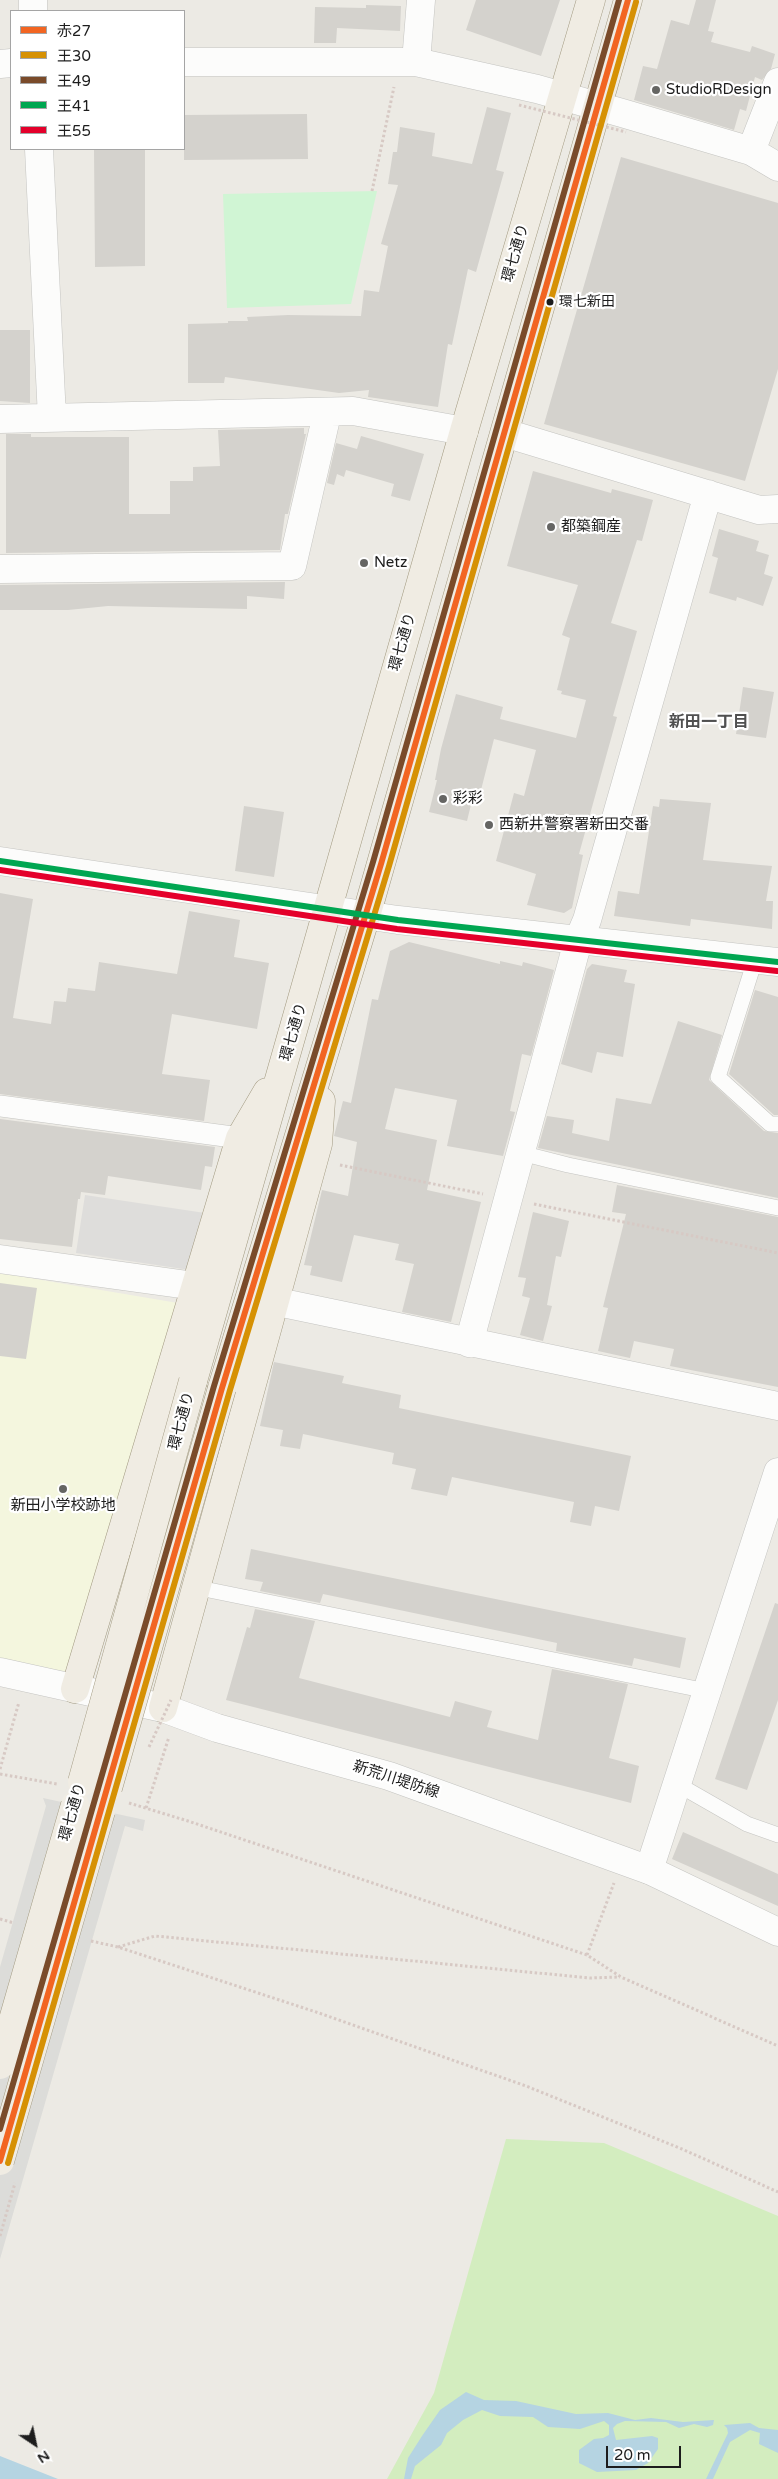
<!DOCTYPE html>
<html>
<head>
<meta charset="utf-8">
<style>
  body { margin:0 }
  #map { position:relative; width:778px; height:2479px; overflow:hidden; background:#eceae4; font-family:"Varela Round","Noto Sans JP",sans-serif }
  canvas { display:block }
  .legend { position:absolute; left:10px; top:10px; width:175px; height:140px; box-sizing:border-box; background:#fff; border:1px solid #a5a5a5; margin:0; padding:6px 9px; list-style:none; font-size:15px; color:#1d1d1d }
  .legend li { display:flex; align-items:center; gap:10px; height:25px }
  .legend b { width:25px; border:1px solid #a5a5a5 }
  .north { position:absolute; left:10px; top:2419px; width:50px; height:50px; -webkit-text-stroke:4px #fff; paint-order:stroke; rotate:146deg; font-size:14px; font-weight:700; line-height:20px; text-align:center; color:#1d1d1d }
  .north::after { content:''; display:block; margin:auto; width:18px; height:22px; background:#1d1d1d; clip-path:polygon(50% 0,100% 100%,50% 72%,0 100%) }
  .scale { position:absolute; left:606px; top:2446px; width:75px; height:22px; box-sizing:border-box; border:2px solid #1d1d1d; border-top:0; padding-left:6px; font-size:15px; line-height:18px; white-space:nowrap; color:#1d1d1d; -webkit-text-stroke:4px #fff; paint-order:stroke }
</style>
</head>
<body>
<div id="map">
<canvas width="778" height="2479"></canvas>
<ul class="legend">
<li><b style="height:6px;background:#f26522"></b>赤27</li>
<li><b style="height:6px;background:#d69104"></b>王30</li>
<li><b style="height:6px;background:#7a4b2a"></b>王49</li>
<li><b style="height:6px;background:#00a651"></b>王41</li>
<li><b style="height:6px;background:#e4002b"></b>王55</li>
</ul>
<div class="north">N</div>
<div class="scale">20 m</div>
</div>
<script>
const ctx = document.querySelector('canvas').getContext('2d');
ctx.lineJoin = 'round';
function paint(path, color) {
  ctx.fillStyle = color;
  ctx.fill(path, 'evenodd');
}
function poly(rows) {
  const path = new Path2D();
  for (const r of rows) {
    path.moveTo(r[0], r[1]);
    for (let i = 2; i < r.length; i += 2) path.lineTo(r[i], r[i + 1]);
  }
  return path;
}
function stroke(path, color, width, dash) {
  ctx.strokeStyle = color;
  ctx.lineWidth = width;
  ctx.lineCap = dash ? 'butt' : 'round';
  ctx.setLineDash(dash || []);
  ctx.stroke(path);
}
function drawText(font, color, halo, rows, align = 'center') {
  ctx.font = font + ' "Varela Round","Noto Sans JP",sans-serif';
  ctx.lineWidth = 4.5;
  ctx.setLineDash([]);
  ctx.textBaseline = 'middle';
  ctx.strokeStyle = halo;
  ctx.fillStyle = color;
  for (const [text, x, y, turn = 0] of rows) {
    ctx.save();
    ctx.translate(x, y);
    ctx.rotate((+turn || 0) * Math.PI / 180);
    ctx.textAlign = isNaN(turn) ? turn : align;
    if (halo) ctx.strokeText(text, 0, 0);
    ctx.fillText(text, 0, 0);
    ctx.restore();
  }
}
const education = poly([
  [0,1273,178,1303,183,1313,64,1675,0,1666]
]);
const grass = poly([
  [506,2139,604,2143,778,2216,778,2479,387,2479,434,2393]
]);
const park = poly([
  [377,191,351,304,227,308,223,194]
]);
const parking = poly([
  [85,1195,205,1213,190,1270,76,1253]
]);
const water = poly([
  [466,2392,484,2400,516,2401,576,2414,608,2413,635,2420,651,2418,683,2422,714,2420,713,2425,707,2427,694,2424,679,2428,666,2422,625,2421,617,2424,613,2428,616,2440,652,2436,658,2438,658,2449,648,2463,636,2470,597,2472,579,2463,579,2450,594,2439,603,2438,609,2435,609,2425,604,2421,580,2429,548,2427,533,2417,500,2416,482,2410,463,2420,447,2433,441,2445,415,2466,411,2479,404,2479,408,2458,422,2436,440,2410],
  [750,2423,759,2428,778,2430,778,2453,759,2444,760,2433,750,2430,730,2442,713,2479,706,2479,728,2433,727,2428,724,2425],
  [0,2456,58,2479,0,2479]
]);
const pier = poly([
  [43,1798,145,1820,143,1831,125,1826,0,2259,0,1967,46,1806]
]);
const building = poly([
  [476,0,560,0,541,56,466,30],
  [696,0,716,0,708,31,714,32,711,42,750,52,752,46,775,54,771,69,762,80,755,77,746,111,740,109,734,130,634,100,643,66,657,69,671,20,689,25],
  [366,5,401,6,400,31,337,28,336,43,314,43,315,7,366,8],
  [487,107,511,113,496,170,504,172,476,272,468,269,452,345,448,344,438,407,368,397,369,390,339,393,225,377,224,383,188,383,188,324,228,323,228,321,248,321,247,317,288,315,361,316,364,290,379,292,388,246,381,244,398,185,388,184,393,152,397,152,400,127,435,133,432,156,472,164],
  [307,114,308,159,184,160,184,115],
  [94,149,145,149,145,266,95,267],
  [621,157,778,203,778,369,745,481,544,424],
  [0,330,30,330,30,403,0,401],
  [304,428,304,434,306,434,288,514,285,514,280,550,6,553,6,434,31,434,31,437,129,437,129,514,170,514,170,481,193,481,193,467,220,466,218,430],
  [361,436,424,454,410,501,391,496,394,484,346,470,344,477,337,474,334,485,327,483,336,443,357,449],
  [533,471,611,493,612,489,653,500,642,541,637,540,611,623,637,631,613,716,617,717,579,854,583,855,572,908,564,913,527,905,536,874,496,861,514,793,524,796,536,750,494,739,481,790,475,788,467,821,429,812,437,780,435,780,441,749,456,694,503,707,500,719,576,738,586,700,561,694,562,691,557,690,570,638,562,635,578,585,507,566],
  [719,529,759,541,756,551,769,555,764,574,773,577,763,606,737,597,736,601,709,593,718,558,712,556],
  [285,582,284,599,247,596,247,609,108,606,68,610,0,610,0,585],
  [743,687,774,692,766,738,736,734],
  [660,799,711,803,703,860,772,866,766,901,773,901,772,929,691,919,690,926,614,916,618,891,639,894,653,806,659,807],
  [244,806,284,812,274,877,235,871],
  [0,893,33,899,13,1018,51,1024,54,1001,66,1002,68,988,95,991,99,962,177,974,189,911,240,920,234,957,269,963,257,1029,172,1014,162,1074,210,1080,204,1121,0,1094],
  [409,942,500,964,500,961,522,966,523,962,554,970,531,1056,522,1054,510,1111,515,1112,503,1156,447,1146,457,1100,395,1088,385,1129,437,1140,427,1190,481,1202,451,1322,402,1312,414,1264,395,1260,399,1244,354,1235,342,1282,310,1275,312,1266,304,1265,322,1190,348,1196,357,1142,334,1136,343,1101,351,1103,372,999,378,1000,390,951],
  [592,964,627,970,624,982,635,984,623,1057,597,1052,592,1073,561,1064,587,969],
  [755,990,778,997,778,1115,774,1115,729,1074],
  [678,1021,722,1035,709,1080,764,1131,778,1133,778,1198,538,1148,547,1116,574,1120,572,1133,609,1141,616,1098,651,1104],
  [0,1119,215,1147,212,1167,205,1166,201,1190,108,1176,105,1195,81,1192,80,1199,78,1199,72,1247,0,1239],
  [617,1185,778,1217,778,1387,670,1366,674,1349,634,1341,630,1358,598,1351,608,1308,603,1307,626,1214,612,1212],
  [533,1212,569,1221,561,1257,556,1256,547,1305,552,1306,543,1341,520,1335,530,1298,522,1296,526,1278,518,1277],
  [0,1283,37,1288,26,1359,0,1356],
  [274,1362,344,1376,342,1383,401,1395,399,1408,631,1456,619,1511,595,1506,591,1526,570,1522,574,1502,452,1477,447,1496,411,1489,416,1469,392,1464,394,1453,303,1434,300,1449,280,1446,283,1430,260,1426],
  [251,1549,686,1638,680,1668,634,1658,632,1666,556,1651,557,1643,323,1594,320,1603,260,1591,263,1582,245,1579],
  [775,1603,778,1604,778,1700,747,1790,715,1779],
  [255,1609,315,1621,299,1678,450,1717,455,1701,492,1711,487,1727,538,1740,552,1669,628,1684,609,1758,639,1766,631,1803,226,1700,247,1627,250,1628],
  [683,1832,778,1874,778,1906,672,1859]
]);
const path = poly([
  [372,191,394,87],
  [340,1165,483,1194],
  [534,1204,778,1253],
  [0,1769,19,1702],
  [0,1774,57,1784],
  [129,1803,188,1821,587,1955,621,1977,778,2046],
  [146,1808,169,1737],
  [0,1919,14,1923],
  [91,1941,118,1947,319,2013,526,2086,682,2149,778,2192],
  [118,1947,155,1936,590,1978,620,1977],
  [587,1955,614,1883]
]);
const service = poly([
  [755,960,718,1077,770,1124,778,1124],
  [521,1153,568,1165,778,1208],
  [204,1589,707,1691],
  [677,1784,747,1824,778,1835]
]);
const pedestrian = poly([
  [0,1106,240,1138]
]);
const minor = poly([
  [33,0,33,11],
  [184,62,416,62,537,89,622,113,751,151,778,167],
  [416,62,421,0],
  [0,64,11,63],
  [39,149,52,418],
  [751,151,778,82],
  [0,419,353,411,464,431],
  [505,433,759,510,778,509],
  [0,569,292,566,327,414],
  [0,1259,195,1286],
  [273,1301,778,1406],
  [469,1343,578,941,587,920,708,494],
  [649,1870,778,1472]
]);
const tertiary = poly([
  [0,861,398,920,778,962],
  [0,1672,163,1708,217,1728,389,1776,649,1870,778,1932]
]);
const primary = poly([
  [193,1381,464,431,591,0],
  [222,1388,366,916,628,0],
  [75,1689,240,1138,267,1092],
  [163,1708,318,1144,321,1101]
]);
const pathBridge = poly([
  [519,105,626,132],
  [149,1747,171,1700],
  [0,2236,15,2183]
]);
const primaryBridge = poly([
  [82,1782,193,1381],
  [108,1788,222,1388],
  [0,2065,75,1805],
  [0,2161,101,1811]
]);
const bus1 = poly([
  [0,2161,222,1388,381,864,628,0]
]);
const bus2 = poly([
  [8,2163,230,1390,389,866,636,2]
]);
const bus3 = poly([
  [0,2129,214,1386,373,862,619,0]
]);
const bus4 = poly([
  [0,861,398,920,778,962]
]);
const bus5 = poly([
  [0,870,397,929,777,971]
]);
const markers = [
  [656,90,5,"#656563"],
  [550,302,4.5,"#1d1d1d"],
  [551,527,5,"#656563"],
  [364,563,5,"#656563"],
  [443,799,5,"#656563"],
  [489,825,5,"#656563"],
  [63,1489,5,"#656563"]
];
const busNames = [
  ["環七新田",559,302]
];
const poiNames = [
  ["StudioRDesign",666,90],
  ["都築鋼産",561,527],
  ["Netz",374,563],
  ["彩彩",453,799],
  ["西新井警察署新田交番",499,825],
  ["新田小学校跡地",63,1506,"center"]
];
const streetNames = [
  ["環七通り",516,253,-74],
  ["環七通り",403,642,-74],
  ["環七通り",294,1032,-74],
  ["環七通り",182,1421,-75],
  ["新荒川堤防線",396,1780,18],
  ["環七通り",73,1812,-74]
];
const neighbourhoodNames = [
  ["新田一丁目",709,723]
];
paint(education, '#f4f6de');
paint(grass, '#d3edbf');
paint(park, '#d0f5d4');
paint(parking, '#dedddb');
paint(water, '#b5d4e2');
paint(pier, '#dcdcd9');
paint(building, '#d4d2cd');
stroke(service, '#c4c4c1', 16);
stroke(pedestrian, '#c4c4c1', 22);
stroke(minor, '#c4c4c1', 29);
stroke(tertiary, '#c4c4c1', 29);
stroke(primary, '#a29a81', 29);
stroke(path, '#d7c9c4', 3, [2.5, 2.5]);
stroke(service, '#fcfcfb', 15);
stroke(pedestrian, '#fcfcfb', 21);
stroke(minor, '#fcfcfb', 28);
stroke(tertiary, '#fcfcfb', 28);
stroke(primary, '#f0ece3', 28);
stroke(primaryBridge, '#a29a81', 29, []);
stroke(pathBridge, '#d7c9c4', 3, [2.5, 2.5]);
stroke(primaryBridge, '#f0ece3', 28);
stroke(bus1, '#f26522', 6);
stroke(bus2, '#d69104', 6);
stroke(bus3, '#7a4b2a', 6);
stroke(bus4, '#00a651', 6);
stroke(bus5, '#e4002b', 6);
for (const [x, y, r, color] of markers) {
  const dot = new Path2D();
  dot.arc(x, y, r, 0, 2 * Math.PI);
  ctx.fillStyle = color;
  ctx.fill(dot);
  stroke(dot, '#fff', 2);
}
drawText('14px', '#1d1d1d', '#fff', busNames, 'left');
drawText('15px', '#1d1d1d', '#fff', poiNames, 'left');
drawText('15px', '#1d1d1d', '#fff', streetNames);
drawText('bold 16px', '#505050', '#fff', neighbourhoodNames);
</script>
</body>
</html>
